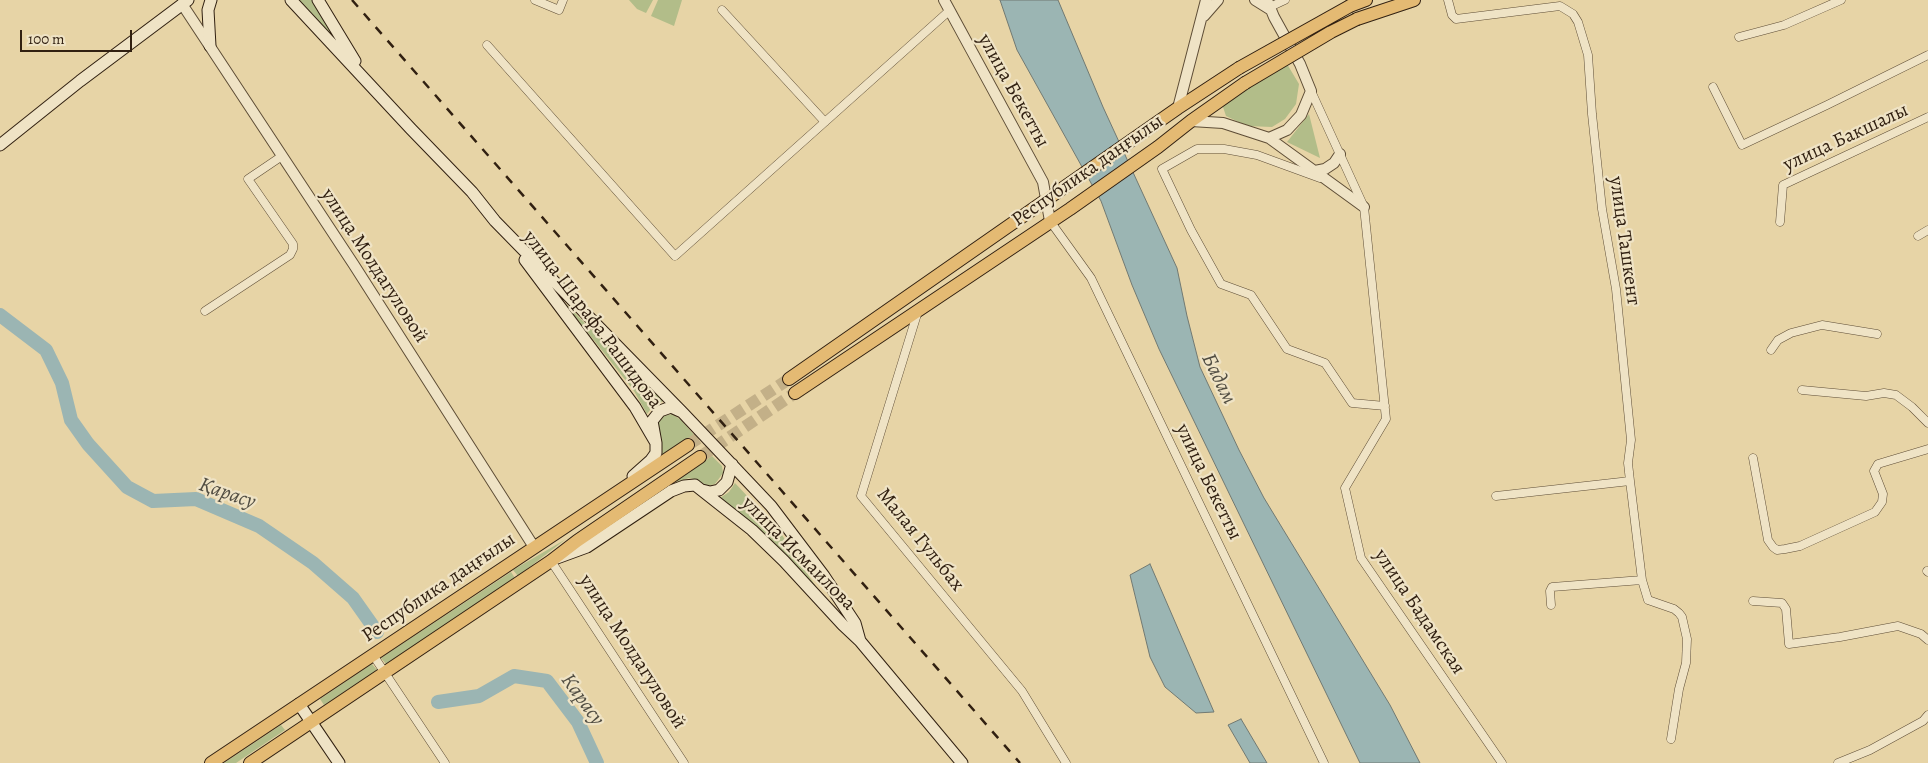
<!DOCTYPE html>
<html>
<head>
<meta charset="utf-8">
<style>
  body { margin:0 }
  #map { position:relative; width:1928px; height:763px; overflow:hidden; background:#e7d4a6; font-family:Alegreya,serif }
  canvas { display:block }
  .scale { position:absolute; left:20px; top:30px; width:112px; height:22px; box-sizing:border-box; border:2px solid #312011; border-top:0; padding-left:6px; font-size:15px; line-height:18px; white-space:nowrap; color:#312011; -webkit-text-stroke:4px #efe3c5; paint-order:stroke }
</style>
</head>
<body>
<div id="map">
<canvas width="1928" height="763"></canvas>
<div class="scale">100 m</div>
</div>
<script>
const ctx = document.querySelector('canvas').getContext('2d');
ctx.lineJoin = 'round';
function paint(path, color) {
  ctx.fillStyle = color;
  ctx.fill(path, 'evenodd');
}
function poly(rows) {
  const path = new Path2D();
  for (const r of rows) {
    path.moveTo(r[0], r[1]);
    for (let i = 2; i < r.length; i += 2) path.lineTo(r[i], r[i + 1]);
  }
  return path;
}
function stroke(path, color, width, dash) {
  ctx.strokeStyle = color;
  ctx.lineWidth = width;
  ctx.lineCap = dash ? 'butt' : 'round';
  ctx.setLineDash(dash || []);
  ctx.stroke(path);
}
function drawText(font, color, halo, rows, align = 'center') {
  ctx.font = font + ' Alegreya,serif';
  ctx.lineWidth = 4.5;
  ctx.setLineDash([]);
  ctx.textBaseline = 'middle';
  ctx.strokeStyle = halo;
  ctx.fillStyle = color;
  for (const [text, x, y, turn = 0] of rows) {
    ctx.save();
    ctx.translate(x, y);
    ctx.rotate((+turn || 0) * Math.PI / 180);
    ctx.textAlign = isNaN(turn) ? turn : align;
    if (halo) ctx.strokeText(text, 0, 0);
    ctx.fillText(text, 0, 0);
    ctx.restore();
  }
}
const green = poly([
  [292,0,313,0,351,59],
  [629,0,653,0,646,13,637,9],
  [658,0,682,0,674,26,651,16],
  [1287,64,1299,84,1296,104,1285,119,1272,127,1247,126,1226,116,1223,107,1227,100],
  [1309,114,1320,158,1287,142],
  [562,300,663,401,653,406,647,414,634,391],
  [672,414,681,420,696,437,650,469,661,454,662,442,658,423,663,416],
  [712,456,722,466,723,473,715,484,707,486,698,480,689,478,674,483],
  [735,483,778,529,834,614,750,521,720,498,729,492],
  [566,539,518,576,513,570],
  [511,572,515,578,386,664,381,658],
  [372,664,377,670,324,705,320,699],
  [281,725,285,730,236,763,224,763]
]);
const water = poly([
  [1000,0,1058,0,1103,107,1177,268,1187,316,1200,367,1239,450,1264,498,1390,705,1420,763,1360,763,1159,349,1132,285,1101,201,1017,50,1000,0],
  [1150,564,1214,712,1196,713,1165,687,1150,657,1130,575,1150,564],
  [1241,719,1267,763,1250,763,1228,725,1241,719]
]);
const river = poly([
  [0,315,46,350,62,383,71,420,88,444,127,487,153,501,196,499,259,526,313,563,353,598,377,632],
  [438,702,479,696,514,676,547,681,578,722,597,763]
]);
const primaryTunnel = poly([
  [688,445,789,379],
  [700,457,795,393]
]);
const minor = poly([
  [535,0,559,10,563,0],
  [1448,0,1452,15,1456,19,1560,6,1573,14,1578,22,1588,55,1592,114,1602,209,1616,289,1631,440,1628,463,1630,481,1496,496],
  [1270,7,1285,0],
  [722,10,825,122],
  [1739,37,1784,25,1841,0],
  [487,45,675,256,949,11],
  [1713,87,1742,145,1827,105,1928,55],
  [1311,91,1364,207,1386,419,1345,488,1361,558,1502,763],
  [1320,178,1257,155,1224,149,1197,149,1162,169,1191,230,1221,284,1251,295,1287,349,1325,363,1352,403,1385,406],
  [1050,221,1091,278,1324,763],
  [1780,222,1783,185,1928,117],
  [1918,236,1928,230],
  [205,311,290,255,293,249,293,244,248,179,282,156],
  [918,311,861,496,1022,691,1066,763],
  [1771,350,1778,340,1791,333,1822,325,1877,334],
  [1802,390,1866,396,1884,393,1896,395,1912,407,1928,423],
  [1753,458,1768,540,1773,547,1777,550,1785,549,1800,546,1875,512,1882,502,1883,494,1874,471,1878,464,1928,449],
  [1630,481,1642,580,1648,600,1674,609,1679,613,1682,617,1687,639,1686,663,1679,689,1671,739],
  [551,561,684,763],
  [1927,571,1928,572],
  [1753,601,1782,603,1786,609,1789,644,1840,637,1898,626,1921,634,1928,640],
  [1551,605,1550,591,1552,587,1642,580],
  [373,655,445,763],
  [1838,763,1870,750,1923,721,1928,715]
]);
const tertiary = poly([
  [944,0,1043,182,1050,221],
  [1255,0,1271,10],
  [1267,0,1274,17,1300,64,1311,91,1301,115,1287,130,1269,138],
  [182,4,354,265,534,547],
  [1204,16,1218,0],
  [1178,108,1206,0],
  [1191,121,1223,123,1269,138,1364,207],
  [1315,171,1325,169,1334,163,1340,154]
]);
const secondary = poly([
  [291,0,411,129,472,192,495,221,683,413,771,506,824,576,855,623,860,641],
  [318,0,355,61],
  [210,46,208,10,211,0],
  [0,145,80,81,188,0],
  [525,260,635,407,656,443],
  [633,476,651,460,656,453,656,443,652,421,660,411,671,407,682,412],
  [702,490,710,492,719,490,727,482,732,464],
  [557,558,587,547,671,491,684,486,695,485,752,530,784,561,843,625,860,641,962,763],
  [299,704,339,763]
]);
const primary = poly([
  [1350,6,1366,0],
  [1357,19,1414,0],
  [789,379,1178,108,1239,68],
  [795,393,1070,209,1158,147,1191,121,1245,83],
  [211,763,688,445],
  [250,763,551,561,577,541,700,457]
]);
const rail = poly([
  [352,0,1020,763]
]);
const primaryBridge = poly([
  [1239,68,1350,6],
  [1245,83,1331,32,1357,19]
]);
const streetNames = [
  ["улица Бекетты",1013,91,61],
  ["улица Бакшалы",1846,138,-25],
  ["Республика даңғылы",1088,171,-35],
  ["улица Ташкент",1624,241,82],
  ["улица Молдагуловой",374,266,57],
  ["улица Шарафа Рашидова",592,320,53],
  ["улица Бекетты",1208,482,64],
  ["Малая Гульбах",920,540,51],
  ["улица Исмаилова",798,554,45],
  ["Республика даңғылы",439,588,-34],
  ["улица Бадамская",1419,612,56],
  ["улица Молдагуловой",632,652,57]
];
const waterNames = [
  ["Бадам",1218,379,64],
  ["Қарасу",227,494,19],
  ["Карасу",582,700,54]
];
paint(green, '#b2bd89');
paint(water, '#9bb5b3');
stroke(water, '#717972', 1);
stroke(river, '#9bb5b3', 14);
stroke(primaryTunnel, '#c3b088', 12, [12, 6]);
stroke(minor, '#5e4d36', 9);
stroke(tertiary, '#5e4d36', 12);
stroke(secondary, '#312011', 13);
stroke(primary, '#312011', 14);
stroke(minor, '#efe3c5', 8);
stroke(tertiary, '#efe3c5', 10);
stroke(secondary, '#efe3c5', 11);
stroke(primary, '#e4ba73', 12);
stroke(rail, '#312011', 2.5, [9, 9]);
stroke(primaryBridge, '#312011', 14, []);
stroke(primaryBridge, '#e4ba73', 12);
drawText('20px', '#312011', '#efe3c5', streetNames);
drawText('italic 21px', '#514d42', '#efe3c5', waterNames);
</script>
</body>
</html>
